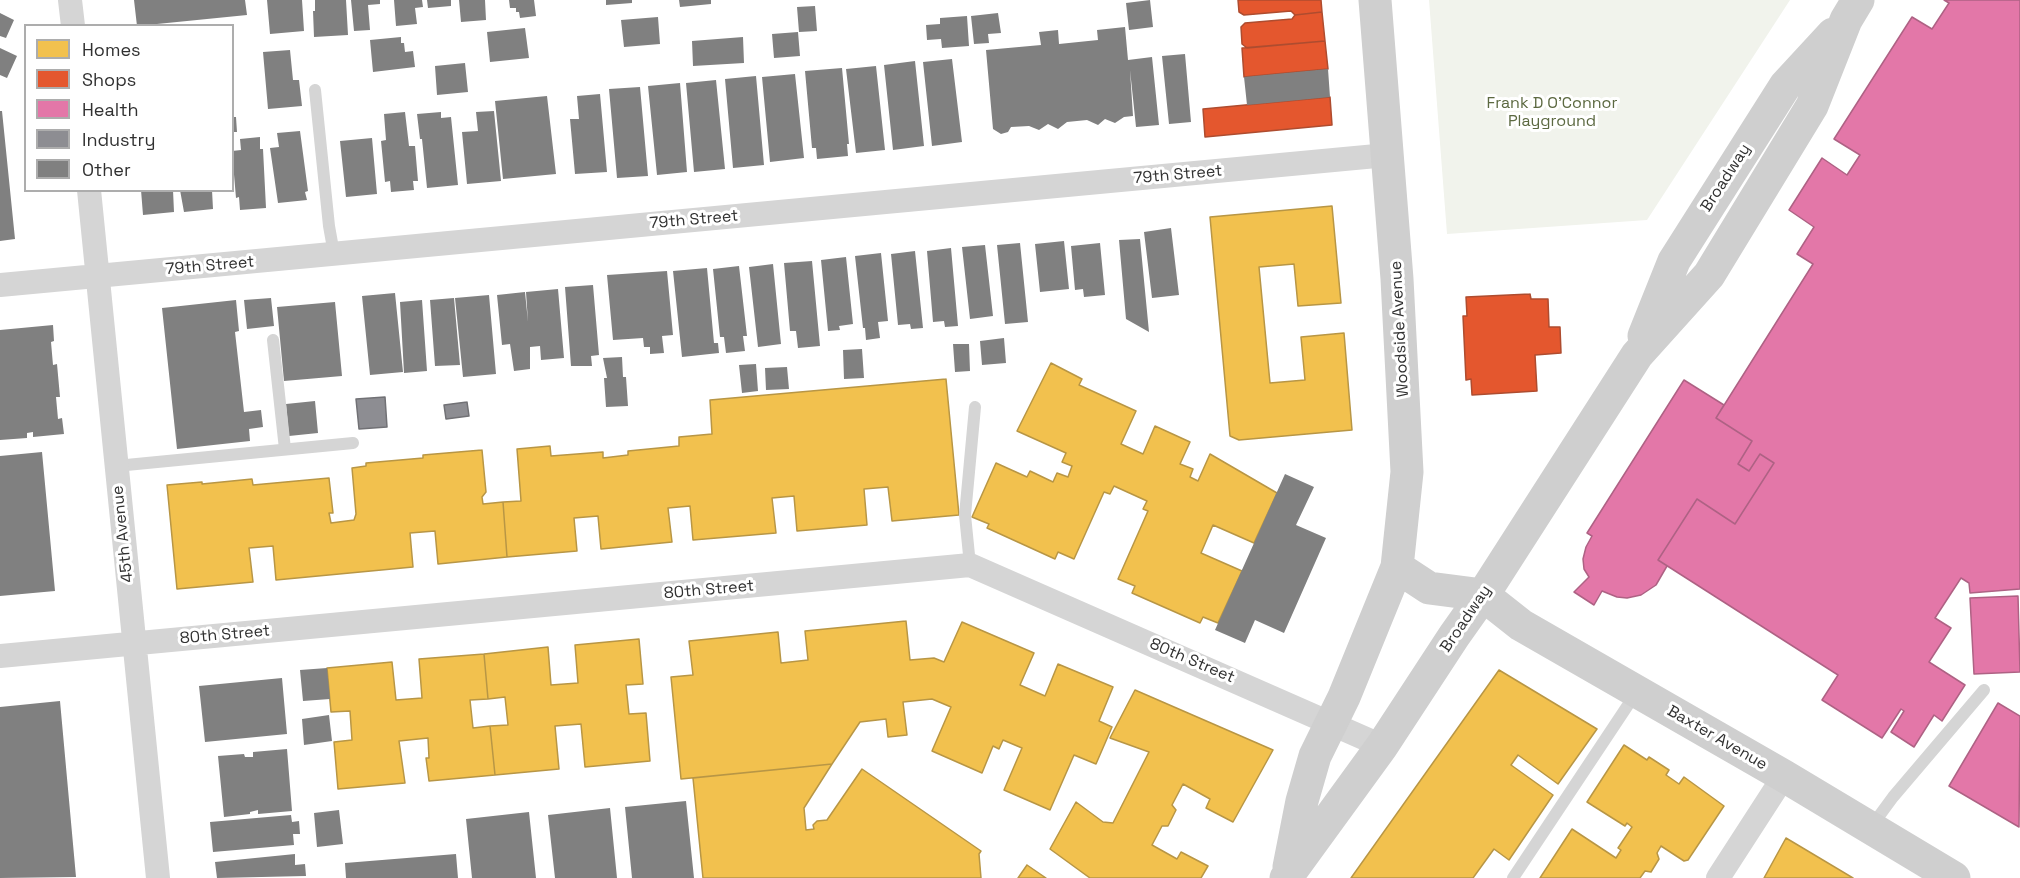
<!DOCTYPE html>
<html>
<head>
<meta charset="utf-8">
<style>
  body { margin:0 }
  #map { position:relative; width:2020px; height:878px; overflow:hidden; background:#fff; font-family:"Space Grotesk",sans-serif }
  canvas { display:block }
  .legend { position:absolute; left:24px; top:24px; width:210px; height:168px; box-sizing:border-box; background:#fff; border:2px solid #adadad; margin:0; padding:8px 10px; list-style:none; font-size:18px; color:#313131 }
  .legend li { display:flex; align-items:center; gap:12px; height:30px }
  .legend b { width:30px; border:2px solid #adadad }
</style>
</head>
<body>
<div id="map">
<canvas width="2020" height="878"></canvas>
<ul class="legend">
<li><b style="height:16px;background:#f2c14e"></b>Homes</li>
<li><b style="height:16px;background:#e4572e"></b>Shops</li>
<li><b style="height:16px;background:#e377a8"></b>Health</li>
<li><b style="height:16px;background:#8d8d92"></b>Industry</li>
<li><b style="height:16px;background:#808080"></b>Other</li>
</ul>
</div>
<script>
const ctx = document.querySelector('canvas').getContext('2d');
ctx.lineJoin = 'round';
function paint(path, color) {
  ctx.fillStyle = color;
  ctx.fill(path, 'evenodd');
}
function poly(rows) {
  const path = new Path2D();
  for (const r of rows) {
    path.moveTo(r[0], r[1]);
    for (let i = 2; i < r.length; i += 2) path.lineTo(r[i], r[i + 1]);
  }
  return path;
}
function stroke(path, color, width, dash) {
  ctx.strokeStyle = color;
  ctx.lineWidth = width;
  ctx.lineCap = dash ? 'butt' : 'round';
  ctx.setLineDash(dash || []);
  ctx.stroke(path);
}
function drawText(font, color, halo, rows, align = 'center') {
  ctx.font = font + ' "Space Grotesk",sans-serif';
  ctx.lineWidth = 6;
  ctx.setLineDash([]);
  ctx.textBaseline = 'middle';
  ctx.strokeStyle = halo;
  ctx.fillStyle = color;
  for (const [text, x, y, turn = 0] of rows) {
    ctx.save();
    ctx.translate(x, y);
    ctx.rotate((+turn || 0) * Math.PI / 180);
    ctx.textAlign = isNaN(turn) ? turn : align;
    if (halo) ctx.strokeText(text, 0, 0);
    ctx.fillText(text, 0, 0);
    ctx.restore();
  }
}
const green = poly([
  [1429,0,1790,0,1647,220,1447,234]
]);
const homes = poly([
  [1332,206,1341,303,1298,306,1294,264,1259,267,1270,383,1305,380,1301,337,1344,333,1352,430,1239,440,1230,436,1210,217,1332,206],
  [1051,363,1082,379,1079,385,1136,411,1121,444,1143,454,1155,426,1190,442,1180,464,1193,469,1190,477,1198,481,1210,454,1277,493,1254,543,1213,525,1201,553,1242,571,1218,623,1203,617,1200,623,1132,593,1135,586,1118,579,1148,511,1143,509,1147,501,1114,486,1110,494,1104,492,1074,559,1058,552,1055,559,987,528,989,524,972,517,996,463,1027,477,1030,471,1053,482,1057,473,1068,477,1072,466,1062,462,1066,453,1017,431,1051,363],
  [946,379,959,515,892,521,888,487,864,489,867,525,797,531,794,496,772,498,776,533,693,540,690,506,668,508,672,542,601,549,598,516,574,518,577,551,507,557,503,502,521,501,517,449,550,446,551,456,603,452,603,458,628,455,628,451,679,446,679,437,712,434,710,400,946,379],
  [482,450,486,492,482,497,483,504,503,502,507,557,438,564,435,531,410,533,413,567,276,580,273,546,249,548,253,582,177,589,167,485,202,482,202,484,252,479,253,485,329,478,333,513,329,513,331,523,354,520,356,514,352,468,366,466,366,463,423,458,423,455,482,450],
  [906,621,910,660,934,658,944,662,962,622,1034,653,1020,685,1045,696,1058,664,1113,687,1099,721,1112,727,1096,764,1074,755,1050,810,1004,790,1022,748,1003,740,999,749,993,746,982,773,932,751,951,707,932,699,903,702,907,735,888,737,886,719,860,722,832,764,681,779,671,677,693,675,689,641,778,632,781,663,808,660,805,631,906,621],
  [639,639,643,684,626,685,629,714,646,713,650,761,585,767,581,724,555,726,559,769,495,775,490,726,508,725,505,697,488,699,484,654,548,647,551,685,578,683,575,645,639,639],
  [484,654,488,699,470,700,473,728,490,726,495,775,429,781,426,758,429,758,428,738,399,741,405,783,338,789,334,742,352,740,350,711,331,712,327,668,392,662,396,700,422,698,419,659,484,654],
  [1499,670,1597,729,1558,784,1518,755,1511,765,1553,795,1509,860,1494,849,1473,878,1351,878,1499,670],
  [1135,690,1273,750,1233,822,1206,808,1210,799,1183,784,1172,805,1176,810,1168,826,1162,826,1152,845,1177,859,1181,852,1208,866,1201,878,1090,878,1050,849,1076,802,1103,822,1113,823,1149,752,1110,738,1135,690],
  [1624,745,1647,760,1649,757,1669,770,1666,775,1679,784,1684,777,1724,806,1688,860,1684,861,1661,846,1657,853,1659,859,1651,872,1645,871,1640,878,1540,878,1572,829,1616,858,1621,850,1618,848,1632,827,1627,823,1625,826,1587,802,1624,745],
  [832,764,804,808,806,830,814,829,813,825,817,821,827,820,862,769,981,851,979,854,981,878,703,878,693,778,832,764],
  [1786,838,1853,878,1764,878,1786,838],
  [1027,865,1046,878,1018,878,1027,865]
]);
const shops = poly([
  [1238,0,1321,0,1322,12,1295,15,1291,11,1244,15,1239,12,1238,0],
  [1322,12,1325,41,1247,48,1242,44,1241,27,1245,23,1292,19,1295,15,1322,12],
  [1325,41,1328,69,1244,77,1242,48,1325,41],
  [1330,97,1332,125,1205,137,1203,109,1330,97],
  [1530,294,1531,299,1548,299,1549,327,1560,327,1561,353,1535,355,1537,391,1472,395,1471,379,1466,380,1463,316,1467,316,1466,297,1530,294]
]);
const health = poly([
  [1944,0,2020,0,2020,589,1970,593,1969,583,1961,578,1935,618,1951,628,1929,662,1965,685,1942,721,1934,715,1914,747,1891,732,1904,711,1901,709,1882,738,1822,700,1838,675,1658,560,1697,499,1735,524,1774,463,1760,454,1749,471,1738,464,1752,441,1716,418,1813,264,1797,254,1814,227,1789,210,1822,158,1847,175,1860,155,1834,139,1912,17,1932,29,1949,3,1944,0],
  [1684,380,1724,405,1716,418,1752,441,1738,464,1749,471,1760,454,1774,463,1735,524,1697,499,1658,560,1667,566,1656,585,1641,595,1627,598,1617,597,1602,591,1594,605,1574,592,1589,577,1584,569,1583,559,1586,547,1592,536,1587,533,1684,380],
  [2018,596,2020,672,1974,674,1970,598,2018,596],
  [1998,703,2020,716,2019,827,1949,786,1998,703]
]);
const industry = poly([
  [385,397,387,427,359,429,356,399,385,397],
  [467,402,469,416,446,419,444,405,467,402]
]);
const building = poly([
  [134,0,245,0,247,15,137,26],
  [267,0,302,0,304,31,270,34],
  [315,0,346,0,348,35,314,37,313,11,315,11],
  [351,0,380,0,380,4,368,5,370,30,354,31],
  [394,0,422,0,423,7,415,8,417,24,396,26],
  [427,0,451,0,451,6,428,8],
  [459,0,485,0,486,20,461,22],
  [509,0,534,0,536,16,520,18,519,12,516,12,516,8,510,8],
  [606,0,632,0,632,3,606,5],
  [679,0,711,0,711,4,680,7],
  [1150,0,1153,27,1129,30,1126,3],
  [815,6,817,31,799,32,797,7],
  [0,13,14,20,6,38,0,36],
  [998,13,1001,33,988,34,989,43,974,44,971,16],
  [967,16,969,46,942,48,941,39,927,40,926,25,940,24,940,18],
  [658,17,660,44,624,47,621,20],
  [1125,27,1128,60,1152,57,1159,125,1136,127,1130,70,1133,116,1124,117,1115,123,1105,119,1098,125,1087,120,1067,122,1058,129,1048,124,1039,130,1029,126,1011,127,1008,132,1001,134,993,129,986,50,1041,45,1039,32,1058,30,1059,44,1098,40,1097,30],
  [525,28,529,58,490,62,487,32],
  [798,32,800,56,774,58,772,34],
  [401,37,401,43,404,43,405,52,413,51,415,67,373,72,370,40],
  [743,37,744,63,693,66,692,41],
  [0,48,17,56,7,78,0,75],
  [290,50,293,80,299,80,302,106,268,109,263,52],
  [1185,54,1191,122,1169,124,1162,56],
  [952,59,962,142,932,146,923,62],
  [915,61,924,146,893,150,884,65],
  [465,63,468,92,437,95,435,66],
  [876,66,885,150,856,153,846,69],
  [842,68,849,144,847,144,848,156,817,159,816,148,812,148,805,71],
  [1328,69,1330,97,1247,105,1244,77],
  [795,74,804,158,770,162,762,77],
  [756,76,764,165,733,168,725,79],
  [716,80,725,169,694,172,686,83],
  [680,83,687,172,657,175,648,86],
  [640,87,648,176,617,178,609,89],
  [600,94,607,172,575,174,570,119,579,119,577,96],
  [547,96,556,174,503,179,495,101],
  [0,111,2,111,15,239,0,241],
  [494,111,501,181,467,184,462,132,478,131,476,112],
  [405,112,409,146,415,146,418,181,413,181,414,190,391,192,390,181,385,182,381,141,386,140,384,114],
  [441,112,441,118,451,117,458,185,427,188,422,139,420,139,417,114],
  [232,117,236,117,237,132,232,132],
  [300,131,308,191,305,192,307,200,278,203,270,148,279,147,277,133],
  [260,137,260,149,263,149,266,208,240,210,239,197,236,198,232,151,241,150,240,139],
  [372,138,377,194,346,197,340,141],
  [141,190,173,190,174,212,143,215],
  [180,190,212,190,213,209,184,212],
  [1171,228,1179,295,1152,298,1144,232],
  [1140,239,1149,332,1126,319,1119,240],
  [1064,241,1069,289,1040,292,1035,244],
  [1020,243,1028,322,1005,324,997,245],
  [1100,243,1105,295,1084,297,1083,289,1075,290,1071,246],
  [985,245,993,316,970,319,962,247],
  [951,248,958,326,945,327,944,321,933,322,927,251],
  [915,251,923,328,911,329,910,324,898,325,891,254],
  [881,253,888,321,878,322,880,338,866,340,865,328,863,328,855,256],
  [846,257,853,324,839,326,840,330,828,331,821,260],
  [812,261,820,346,798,348,796,331,790,331,784,263],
  [773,264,781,344,758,347,749,267],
  [739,266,747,336,743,336,745,351,726,353,724,337,720,337,713,269],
  [707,268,714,343,718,343,719,353,682,357,673,271],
  [667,271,673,335,662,336,664,353,650,354,650,347,644,347,643,338,613,340,607,275],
  [593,285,599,355,591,356,592,366,571,366,565,287],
  [558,289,564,358,541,360,540,346,530,347,530,369,514,371,510,344,502,345,497,295,525,292,528,322,526,292],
  [395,293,403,372,370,375,362,296],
  [489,295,496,374,463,377,455,298],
  [271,298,274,326,247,329,244,300],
  [454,298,460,365,435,366,430,300],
  [236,300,239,331,235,332,244,412,261,410,263,427,249,429,250,441,177,449,162,308],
  [422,300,427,371,404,373,400,302],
  [335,302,342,376,284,381,277,307],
  [53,325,54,341,51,342,53,365,57,364,60,397,56,397,58,419,62,418,64,434,33,437,33,432,27,433,27,438,0,440,0,330],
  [1004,338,1006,363,982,365,980,341],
  [953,344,969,344,970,371,955,372],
  [862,349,864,378,844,379,843,350],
  [622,357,623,377,626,377,628,406,606,407,604,378,607,378,603,358],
  [756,364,758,391,742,393,739,365],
  [787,367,789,389,766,390,765,368],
  [315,401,318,433,289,436,286,404],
  [42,452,55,591,0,596,0,456],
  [1285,474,1314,487,1296,525,1326,538,1284,633,1255,620,1245,643,1215,630],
  [327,668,330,699,303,701,300,670],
  [282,678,287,734,205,742,199,686],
  [60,701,76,877,0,878,0,707],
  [329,715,332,741,304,745,302,719],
  [287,749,292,811,258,814,258,810,250,812,250,814,224,817,218,756,244,754,245,757,253,757,253,752],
  [686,801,694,878,632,878,625,807],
  [610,808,617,878,555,878,548,815],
  [339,810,343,844,317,847,314,813],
  [529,812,536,878,472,878,466,819],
  [291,815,292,822,299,821,300,834,293,834,294,845,213,852,210,822],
  [295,854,295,865,305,864,306,876,217,878,215,862],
  [456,854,458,878,346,878,345,863]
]);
const lane = poly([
  [315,90,329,226,334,254],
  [273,340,285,449],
  [116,466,353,443],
  [970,565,965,515,975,407],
  [1871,827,1893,797,1984,690],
  [1513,878,1636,693]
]);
const street = poly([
  [70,0,73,26],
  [89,190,158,878],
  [0,285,1387,155],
  [0,656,970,565,1382,746],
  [1718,878,1784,776]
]);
const secondary = poly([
  [1644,336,1674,261,1785,86,1833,34],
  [1397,567,1429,588,1483,595,1521,625,1784,776,1954,878],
  [1289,867,1302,801,1315,756,1344,697,1397,567,1407,472,1397,279,1375,0],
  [1286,878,1382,746,1454,636,1483,595,1637,355,1709,275,1812,106,1846,20,1858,0]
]);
const parkNames = [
  ["Frank D O'Connor",1552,104],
  ["Playground",1552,122]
];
const streetNames = [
  ["79th Street",1178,175,-5],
  ["Broadway",1726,178,-57],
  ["79th Street",694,220,-5],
  ["79th Street",210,266,-5],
  ["Woodside Avenue",1400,329,-93],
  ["45th Avenue",123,534,-96],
  ["80th Street",709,590,-5],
  ["Broadway",1466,619,-56],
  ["80th Street",225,635,-5],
  ["80th Street",1192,661,23],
  ["Baxter Avenue",1717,738,30]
];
paint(green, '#f1f3ec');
paint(homes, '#f2c14e');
stroke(homes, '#b89645', 1.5);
paint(shops, '#e4572e');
stroke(shops, '#ae4c2f', 1.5);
paint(health, '#e377a8');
stroke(health, '#ae6284', 1.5);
paint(industry, '#8d8d92');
stroke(industry, '#717175', 1.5);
paint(building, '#808080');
stroke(lane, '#d5d5d5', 12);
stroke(street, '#d5d5d5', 24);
stroke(secondary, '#cfcfcf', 33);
drawText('16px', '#5c6941', '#fff', parkNames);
drawText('16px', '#313131', '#fff', streetNames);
</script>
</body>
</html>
